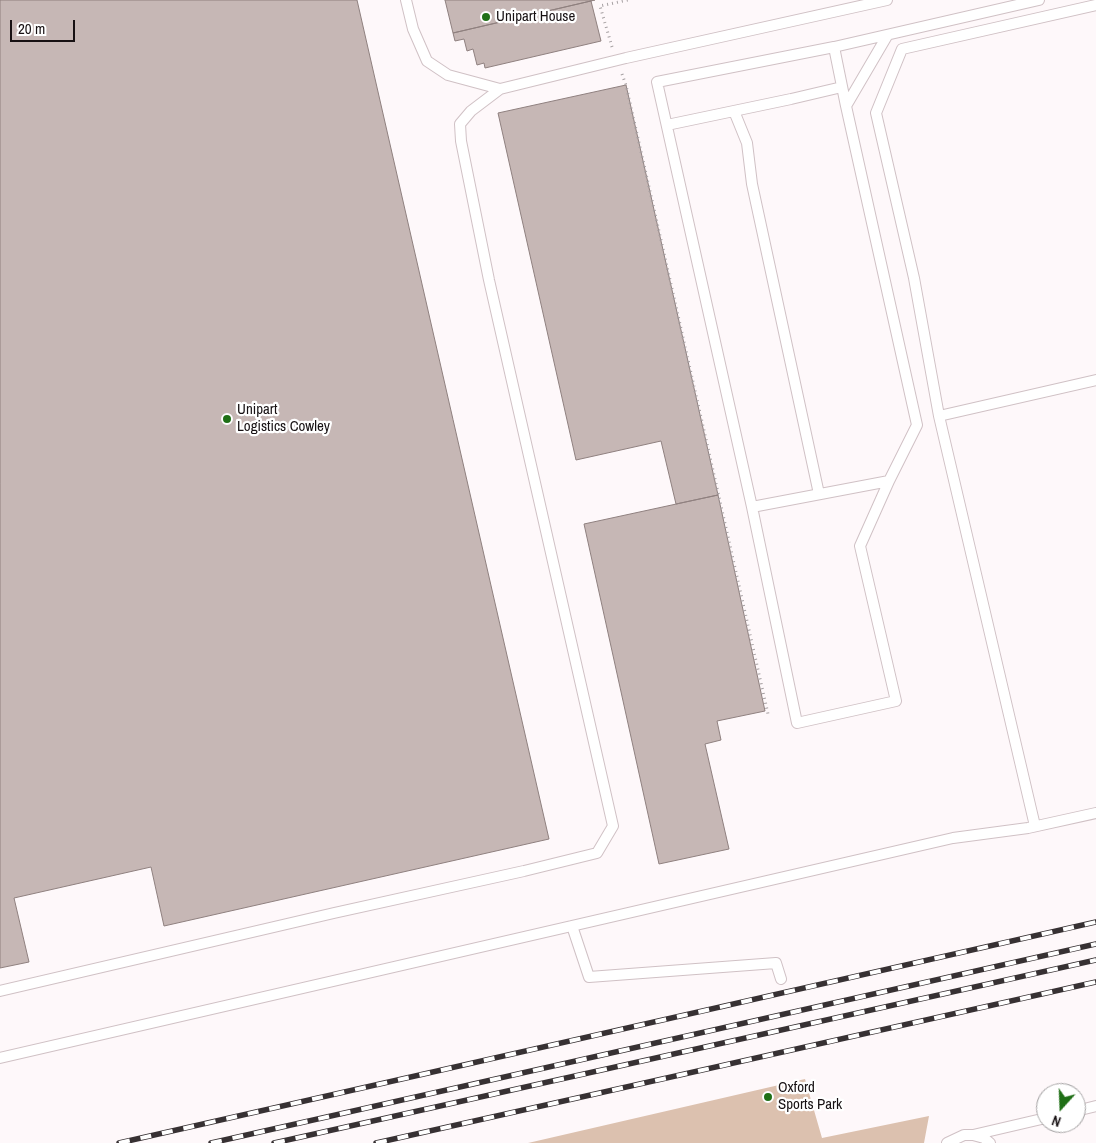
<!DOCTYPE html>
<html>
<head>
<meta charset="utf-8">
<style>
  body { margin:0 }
  #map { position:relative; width:1096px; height:1143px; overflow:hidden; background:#fef8fa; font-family:"Archivo Narrow",sans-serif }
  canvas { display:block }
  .north { position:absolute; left:1036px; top:1083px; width:50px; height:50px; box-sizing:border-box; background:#fff; border:1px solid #a2a0a1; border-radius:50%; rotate:200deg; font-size:14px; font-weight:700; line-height:20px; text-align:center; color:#171113 }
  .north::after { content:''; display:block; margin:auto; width:18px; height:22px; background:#1f6f16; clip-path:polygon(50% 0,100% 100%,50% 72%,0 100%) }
  .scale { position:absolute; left:10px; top:20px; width:65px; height:22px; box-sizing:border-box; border:2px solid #171113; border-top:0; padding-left:6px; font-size:15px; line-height:18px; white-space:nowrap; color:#171113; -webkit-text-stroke:4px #fff; paint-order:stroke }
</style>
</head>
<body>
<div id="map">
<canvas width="1096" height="1143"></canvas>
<div class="north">N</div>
<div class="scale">20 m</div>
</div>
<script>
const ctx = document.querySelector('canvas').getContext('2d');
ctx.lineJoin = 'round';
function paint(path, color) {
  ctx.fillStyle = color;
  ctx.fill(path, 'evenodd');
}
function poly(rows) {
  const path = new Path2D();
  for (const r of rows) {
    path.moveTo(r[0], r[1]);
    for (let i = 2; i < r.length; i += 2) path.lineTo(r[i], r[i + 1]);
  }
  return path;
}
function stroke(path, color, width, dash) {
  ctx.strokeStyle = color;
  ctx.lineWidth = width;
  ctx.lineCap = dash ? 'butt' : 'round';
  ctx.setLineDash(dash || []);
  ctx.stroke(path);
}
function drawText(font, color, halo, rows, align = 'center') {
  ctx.font = font + ' "Archivo Narrow",sans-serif';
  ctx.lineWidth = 4.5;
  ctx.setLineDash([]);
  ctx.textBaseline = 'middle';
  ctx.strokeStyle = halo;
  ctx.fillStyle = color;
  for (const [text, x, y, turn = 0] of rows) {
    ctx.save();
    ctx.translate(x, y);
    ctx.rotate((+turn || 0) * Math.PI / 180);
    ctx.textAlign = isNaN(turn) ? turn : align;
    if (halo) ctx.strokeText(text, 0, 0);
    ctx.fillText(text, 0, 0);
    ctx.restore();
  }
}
const green = poly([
  [805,1079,822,1138,929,1116,924,1143,528,1143]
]);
const building = poly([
  [0,0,357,0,549,839,164,926,151,867,14,898,29,962,0,968,0,0],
  [445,0,595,0,453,33,445,0],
  [591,1,601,41,485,68,484,63,477,65,473,49,467,51,464,39,455,41,453,33,591,1],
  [626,85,718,495,676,504,661,441,576,460,498,113,626,85],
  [718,495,765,711,717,721,721,740,705,744,729,849,659,864,584,524,718,495]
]);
const path = poly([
  [612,47,600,6,628,0],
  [622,74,626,85,768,714]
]);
const service = poly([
  [406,0,413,29,427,61,448,75,500,89],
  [834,47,1039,0],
  [846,106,834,47,657,82,752,507,889,481,917,425,846,106,887,36],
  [734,111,747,143,752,184,819,494],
  [667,125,791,99,842,87],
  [939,416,914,278,876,113,902,49,1096,5],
  [752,507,797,723,896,701,860,546,889,481],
  [1035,826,939,416,1096,380],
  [572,926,589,977,776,963,781,979],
  [0,991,334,913,524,871,597,853,613,826,489,280,461,141,460,124,471,111,500,89,626,58,887,0],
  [0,1058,953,838,1028,828,1096,813],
  [1076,1111,1096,1106],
  [973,1135,984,1138,990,1143],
  [947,1143,964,1135,973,1135,1046,1118]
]);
const rail = poly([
  [119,1143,1096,922],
  [211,1143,1096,944],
  [274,1143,1096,960],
  [376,1143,1096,982]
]);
const markers = [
  [486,17,5,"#1f6f16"],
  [227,419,5,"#1f6f16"],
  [768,1097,5,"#1f6f16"]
];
const poiNames = [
  ["Unipart House",496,17],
  ["Unipart",237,410],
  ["Logistics Cowley",237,427],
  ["Oxford",778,1088],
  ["Sports Park",778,1105]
];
paint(green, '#dcc1af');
paint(building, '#c6b7b5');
stroke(building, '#8f807f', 1);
stroke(service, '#d0c1c5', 12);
stroke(path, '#a6a0a2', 3, [1, 4]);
stroke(service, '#fff', 10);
stroke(rail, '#373133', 5.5);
stroke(rail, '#fff', 4, [11]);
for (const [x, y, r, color] of markers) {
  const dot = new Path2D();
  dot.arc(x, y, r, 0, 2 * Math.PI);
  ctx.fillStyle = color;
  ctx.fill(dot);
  stroke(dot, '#fff', 2);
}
drawText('15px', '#171113', '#fff', poiNames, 'left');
</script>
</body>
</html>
